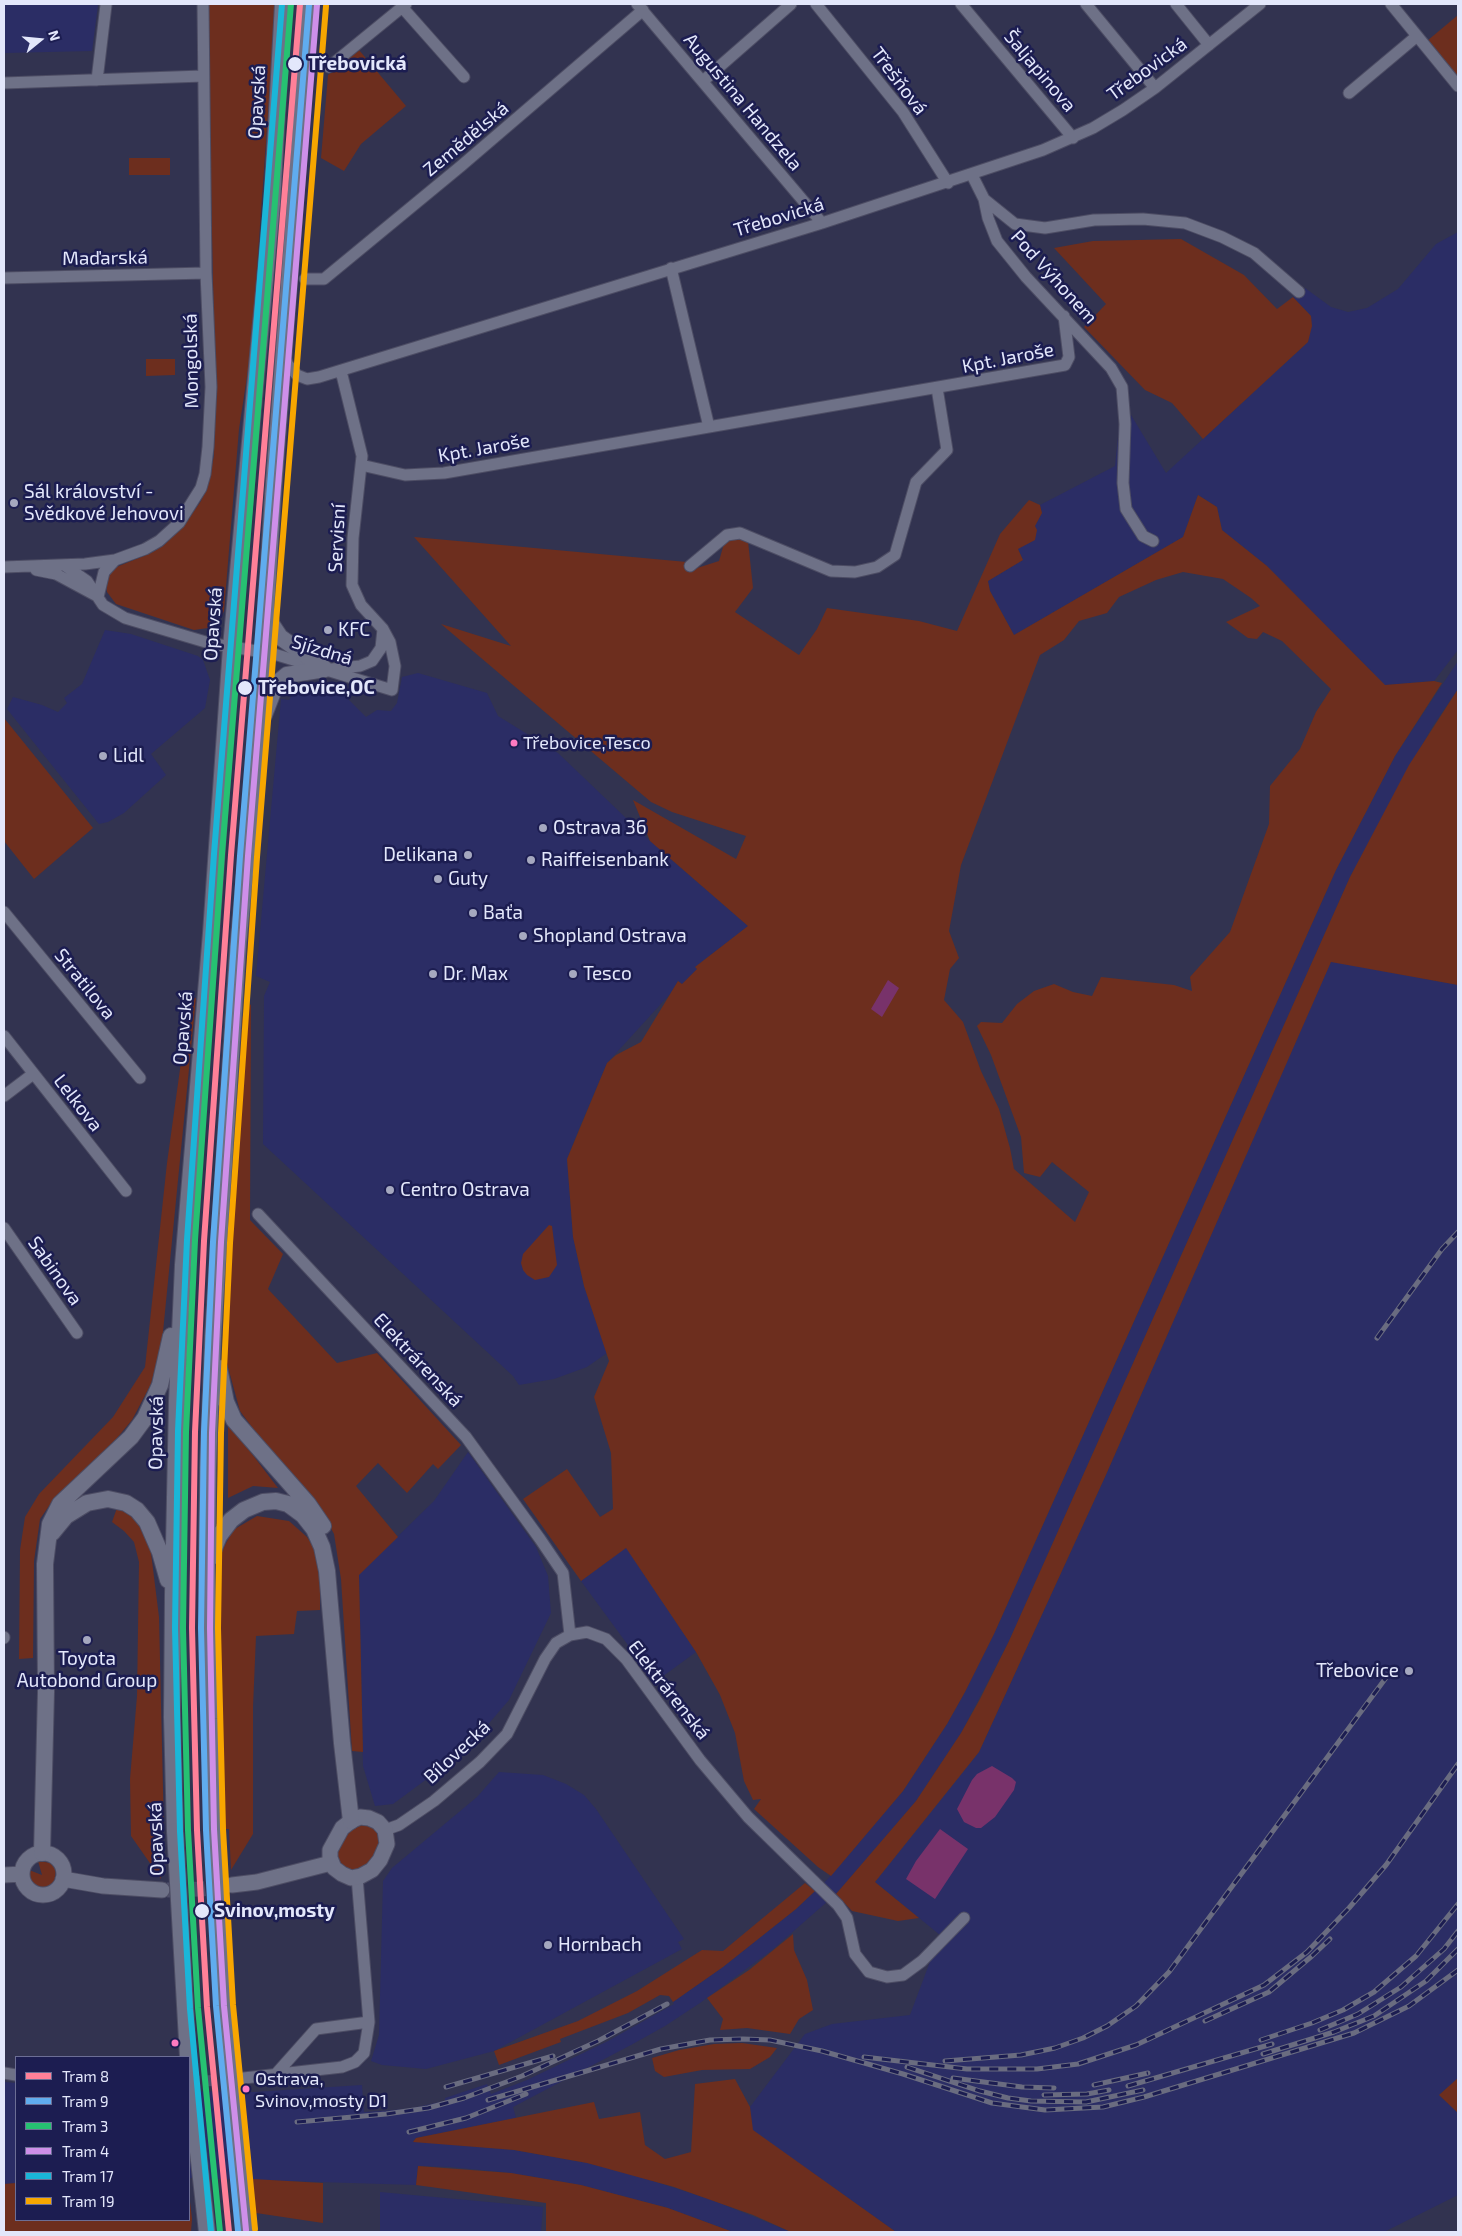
<!DOCTYPE html>
<html>
<head>
<meta charset="utf-8">
<style>
  body { margin:0 }
  #map { position:relative; width:1462px; height:2236px; overflow:hidden; background:#323350; font-family:"Exo 2",sans-serif }
  canvas { display:block }
  .frame { position:absolute; inset:0; border:5px solid #e3e7fb; pointer-events:none }
  .legend { position:absolute; left:15px; top:2056px; width:175px; height:165px; box-sizing:border-box; background:#1c1d51; border:1px solid #6c6e95; margin:0; padding:6px 9px; list-style:none; font-size:15px; color:#e3e7fb }
  .legend li { display:flex; align-items:center; gap:10px; height:25px }
  .legend b { width:25px; border:1px solid #6c6e95 }
  .north { position:absolute; left:15px; top:15px; width:50px; height:50px; -webkit-text-stroke:4px #1c1d51; paint-order:stroke; rotate:73deg; font-size:14px; font-weight:700; line-height:20px; text-align:center; color:#e3e7fb }
  .north::after { content:''; display:block; margin:auto; width:18px; height:22px; background:#e3e7fb; clip-path:polygon(50% 0,100% 100%,50% 72%,0 100%) }
</style>
</head>
<body>
<div id="map">
<canvas width="1462" height="2236"></canvas>
<div class="frame"></div>
<ul class="legend">
<li><b style="height:6px;background:#ff8098"></b>Tram 8</li>
<li><b style="height:6px;background:#60acee"></b>Tram 9</li>
<li><b style="height:6px;background:#26c172"></b>Tram 3</li>
<li><b style="height:6px;background:#ce8fe9"></b>Tram 4</li>
<li><b style="height:6px;background:#1ab6d8"></b>Tram 17</li>
<li><b style="height:6px;background:#f7a600"></b>Tram 19</li>
</ul>
<div class="north">N</div>
</div>
<script>
const ctx = document.querySelector('canvas').getContext('2d');
ctx.lineJoin = 'round';
function paint(path, color) {
  ctx.fillStyle = color;
  ctx.fill(path, 'evenodd');
}
function poly(rows) {
  const path = new Path2D();
  for (const r of rows) {
    if (r.length === 3) {
      path.moveTo(r[0] + r[2], r[1]);
      path.arc(r[0], r[1], r[2], 0, 2 * Math.PI);
      continue;
    }
    path.moveTo(r[0], r[1]);
    for (let i = 2; i < r.length; i += 2) path.lineTo(r[i], r[i + 1]);
  }
  return path;
}
function stroke(path, color, width, dash) {
  ctx.strokeStyle = color;
  ctx.lineWidth = width;
  ctx.lineCap = dash ? 'butt' : 'round';
  ctx.setLineDash(dash || []);
  ctx.stroke(path);
}
function drawText(font, color, halo, rows, align = 'center') {
  ctx.font = font + ' "Exo 2",sans-serif';
  ctx.lineWidth = 5;
  ctx.setLineDash([]);
  ctx.textBaseline = 'middle';
  ctx.strokeStyle = halo;
  ctx.fillStyle = color;
  for (const [text, x, y, turn = 0] of rows) {
    ctx.save();
    ctx.translate(x, y);
    ctx.rotate((+turn || 0) * Math.PI / 180);
    ctx.textAlign = isNaN(turn) ? turn : align;
    if (halo) ctx.strokeText(text, 0, 0);
    ctx.fillText(text, 0, 0);
    ctx.restore();
  }
}
const built = poly([
  [5,4,112,4,98,5,92,51,4,53],
  [1458,232,1458,650,1434,681,1385,685,1267,566,1222,530,1217,507,1198,495,1183,537,1014,635,990,591,988,581,1023,560,1018,549,1035,526,1042,513,1040,505,1115,466,1120,417,1131,415,1166,473,1308,342,1311,316,1293,297,1305,288,1331,307,1348,312,1367,308,1398,289,1436,244],
  [105,630,131,634,198,656,203,660,210,680,205,708,151,754,166,775,124,813,108,822,99,824,7,709,13,697,42,705,58,712,67,703,64,698,82,684],
  [1458,661,1458,689,1432,727,1350,877,1009,1641,961,1733,916,1801,836,1894,772,1950,700,2003,665,2026,631,2045,513,2107,516,2118,416,2138,413,2141,514,2150,587,2163,625,2172,712,2200,791,2232,733,2232,668,2208,581,2185,511,2173,451,2167,418,2166,416,2185,189,2178,189,2091,254,2092,362,2085,364,2112,408,2109,445,2101,445,2098,487,2084,491,2094,527,2080,608,2041,674,2004,673,2002,723,1967,796,1909,825,1882,852,1851,903,1791,947,1724,965,1692,994,1634,1336,870,1395,756],
  [418,673,487,693,498,716,558,753,650,841,748,926,695,967,697,969,682,984,678,981,670,994,607,1063,578,1131,567,1159,573,1237,584,1286,607,1353,587,1367,554,1379,519,1385,513,1376,263,1144,264,996,270,982,256,976,281,699,289,700,296,688,305,684,321,684,342,693,366,717,377,710,391,711,397,703,402,677],
  [1331,961,1458,985,1458,2078,1439,2095,1458,2113,1458,2195,1384,2232,896,2232,752,2130,750,2107,805,2034,832,2024,910,2015,940,1935,875,1882,979,1752,1105,1477],
  [468,1452,536,1547,548,1576,551,1613,509,1700,466,1750,393,1804,375,1806,363,1766,359,1574,434,1501],
  [626,1547,696,1652,655,1682,581,1581],
  [499,1772,543,1775,566,1784,584,1795,596,1809,684,1939,678,1942,682,1949,494,2051,426,2069,382,2065,371,2061,379,2035,383,1881,392,1868,477,1797],
  [4,2082,16,2083,16,2183,4,2184],
  [380,2192,543,2207,541,2232,380,2232]
]);
const green = poly([
  [207,4,276,4,251,350,239,429,224,611,219,621,214,625,208,628,194,630,116,604,107,592,106,585,108,577,114,568,151,553,163,546,185,524,201,501,207,487,214,456,215,373],
  [1458,15,1458,77,1427,41],
  [359,50,406,106,361,144,344,171,321,158,328,75],
  [129,158,170,158,170,175,129,175],
  [1181,239,1244,275,1277,309,1293,297,1311,316,1312,326,1308,342,1203,439,1172,403,1145,390,1084,327,1106,304,1054,248,1093,241],
  [146,359,175,359,175,375,146,376],
  [1198,495,1217,507,1222,530,1267,566,1385,685,1434,681,1442,683,1395,756,1336,870,994,1634,965,1692,947,1724,903,1791,831,1876,818,1867,754,1809,761,1799,753,1800,744,1781,735,1733,720,1695,696,1652,626,1548,581,1581,523,1499,567,1469,600,1517,613,1509,611,1453,594,1397,609,1361,584,1286,573,1237,567,1159,607,1063,616,1055,641,1042,678,981,682,984,697,969,695,967,748,926,650,841,633,800,736,859,746,836,672,812,651,802,441,624,511,646,414,537,687,562,694,569,719,561,725,540,740,538,748,541,753,588,735,612,799,655,817,629,827,608,919,621,957,631,1000,534,1029,500,1040,505,1042,513,1035,526,1037,530,1035,540,1018,549,1023,560,988,581,990,591,1014,635,1183,537],
  [1183,572,1223,579,1251,598,1260,606,1226,622,1248,638,1257,639,1263,632,1282,641,1331,689,1316,712,1300,749,1270,786,1269,824,1230,932,1190,977,1192,991,1174,985,1101,977,1092,996,1073,992,1054,984,1034,991,1017,1004,1002,1023,981,1022,977,1026,991,1055,1021,1137,1024,1173,1040,1177,1052,1162,1089,1192,1075,1222,1014,1169,1010,1148,999,1109,981,1071,963,1022,944,1000,950,969,959,958,949,931,961,865,1040,655,1064,640,1079,621,1107,613,1119,597,1156,580],
  [1458,689,1458,985,1331,962,1105,1477,979,1752,875,1882,919,1918,898,1921,852,1911,836,1894,916,1801,961,1733,980,1699,1009,1641,1350,877,1409,765],
  [4,718,93,828,34,879,4,841],
  [190,997,196,998,162,1342,151,1384,132,1420,117,1438,51,1503,40,1519,34,1561,33,1658,19,1659,20,1550,25,1517,39,1494,113,1417,145,1367,167,1163],
  [251,1004,250,1220,283,1254,268,1289,337,1363,377,1353,461,1445,438,1469,433,1464,407,1493,378,1463,356,1486,398,1537,359,1575,363,1752,352,1751,341,1579,334,1534,320,1508,266,1446,240,1411,225,1356,242,1017],
  [549,1225,552,1226,557,1265,549,1277,535,1280,527,1275,523,1270,521,1263,523,1254],
  [228,1425,252,1454,278,1488,253,1486,228,1498],
  [117,1508,126,1510,138,1522,150,1545,159,1617,164,1832,158,1832,161,1879,131,1836,130,1779,137,1696,139,1562,134,1542,124,1531,112,1522],
  [257,1516,289,1521,307,1537,320,1557,320,1610,297,1611,294,1634,256,1636,253,1707,253,1834,231,1870,229,1829,223,1829,218,1706,221,1680,219,1580,221,1553,233,1530],
  [361,1823,375,1827,381,1840,371,1863,355,1872,341,1867,336,1854,344,1835],
  [38,1861,51,1863,56,1870,54,1883,47,1888,34,1886,29,1879,29,1870,42,1875],
  [805,1883,815,1891,796,1909,723,1967,673,2002,669,1996,660,1995,628,2013,560,2039,561,2042,499,2065,494,2051,578,2021,637,1991,702,1950,723,1951],
  [793,1934,794,1950,807,1980,813,2010,799,2019,790,2034,747,2028,720,2030,723,2019,707,1998,749,1970],
  [742,2043,777,2048,770,2057,750,2069,702,2070,664,2077,655,2071,652,2058,679,2050,714,2044],
  [1458,2078,1458,2113,1439,2095],
  [735,2079,750,2107,753,2130,896,2232,791,2232,753,2215,674,2187,587,2163,514,2150,413,2142,416,2138,594,2102,599,2119,640,2112,645,2145,665,2159,691,2152,695,2084],
  [418,2166,511,2173,581,2185,668,2208,733,2232,546,2232,546,2203,416,2185],
  [253,2179,323,2183,323,2223,256,2213],
  [16,2183,16,2220,189,2220,189,2193,192,2219,191,2232,4,2232,4,2184]
]);
const water = poly([
  [888,980,899,988,882,1017,871,1009],
  [992,1766,1012,1778,1016,1782,1014,1790,995,1817,981,1828,976,1828,964,1822,957,1809,972,1780,977,1774],
  [940,1829,968,1849,935,1899,906,1879,916,1861]
]);
const minorTunnel = poly([
  [189,2082,237,2079]
]);
const tertiaryTunnel = poly([
  [167,1890,202,1889,231,1885]
]);
const minor = poly([
  [637,4,822,223],
  [816,4,903,112,948,183],
  [961,4,1073,138],
  [1086,4,1155,88],
  [1176,4,1209,45],
  [1391,4,1458,86],
  [402,7,464,77],
  [329,67,406,4],
  [97,80,106,5],
  [703,81,791,4],
  [4,83,203,76],
  [1349,93,1417,36],
  [972,175,984,199,988,218,997,241,1026,277,1111,368,1122,387,1125,424,1123,483,1126,509,1143,536,1153,541],
  [984,199,1015,224,1045,228,1094,220,1143,219,1185,223,1222,237,1254,253,1299,292],
  [671,268,709,427],
  [4,278,206,273],
  [305,279,324,279,461,166,643,10],
  [284,356,288,365,297,375,307,379,319,377,822,223,1043,150,1093,128,1123,110,1155,88,1260,4],
  [361,465,405,475,444,473,1065,365,1069,357,1064,316],
  [64,565,87,581,103,605,125,618,209,643,274,654,392,690,395,666,390,642,383,629,361,605,352,585,353,538,362,456,341,371],
  [690,566,727,535,740,533,831,571,855,572,877,567,895,555,916,482,947,450,937,388],
  [4,567,85,564,115,560,145,549,159,541,179,523,201,488,205,474,208,447,211,387,206,273,203,4],
  [36,570,56,574,95,595],
  [98,597,104,572,115,560],
  [332,669,360,666,372,661,381,648,383,629],
  [4,912,140,1078],
  [4,1036,126,1191],
  [4,1096,33,1074],
  [258,1214,466,1437,540,1539,563,1573,570,1635],
  [4,1228,77,1333],
  [4,1637,4,1638],
  [385,1830,399,1825,434,1801,480,1762,507,1734,545,1659,556,1643,570,1635,587,1632,606,1639,626,1659,700,1760,748,1817,838,1905,847,1918,855,1954,869,1972,887,1977,903,1975,922,1961,964,1918],
  [4,2073,16,2075],
  [275,2075,316,2029,369,2022],
  [244,2078,342,2067,355,2062,364,2053,369,2022,357,1877]
]);
const tertiary = poly([
  [360,1817,369,1818,378,1822,385,1830,387,1844,380,1860,372,1870,361,1876,351,1878,342,1874,334,1868,330,1858,330,1850,342,1828,351,1821,360,1817],
  [43,1874,21],
  [4,1875,22,1874],
  [63,1879,103,1886,162,1890],
  [232,1885,257,1882,331,1863]
]);
const secondary = poly([
  [268,613,272,625,280,637,325,669],
  [264,715,276,684,287,675,325,669],
  [219,1368,226,1402,234,1420,308,1504,323,1526],
  [52,1533,66,1516,87,1503,108,1499,126,1503,137,1510,147,1522,160,1552,168,1580],
  [210,1558,219,1536,231,1520,244,1510,263,1502,276,1501,288,1504,303,1515,314,1529,322,1547,327,1571,342,1743,351,1821],
  [215,1829,210,1719,207,1565,208,1468,213,1336,238,947,259,727,273,494,310,4],
  [175,1831,172,1717,173,1594,177,1401,183,1265,211,933,231,647,272,204,283,4],
  [42,1853,46,1692,45,1564,50,1524,60,1504,131,1437,145,1418,160,1385,171,1336],
  [189,2066,190,2080],
  [231,2083,245,2232]
]);
const rail = poly([
  [1377,1338,1442,1249,1458,1232],
  [1205,2021,1269,1992,1312,1956,1330,1939],
  [1320,2030,1358,2014,1401,1987,1444,1949,1458,1931],
  [1261,2040,1312,2023,1343,2010,1374,1992,1416,1956,1458,1904],
  [1263,2054,1334,2032,1374,2016,1426,1981,1458,1949],
  [864,2057,967,2069,1037,2069,1078,2064,1136,2045,1264,1985,1307,1952,1349,1908,1386,1865,1458,1764],
  [945,2061,1021,2055,1055,2048,1083,2038,1107,2026,1136,2006,1169,1972,1388,1675],
  [907,2067,980,2091,1008,2098,1031,2101,1086,2102,1143,2090],
  [953,2078,1022,2087,1054,2088],
  [1094,2085,1148,2073],
  [1128,2086,1272,2044],
  [446,2087,553,2056],
  [1044,2095,1087,2094,1109,2090],
  [488,2100,661,2049,710,2040,743,2039,770,2040,822,2051,903,2074,992,2103,1045,2110,1103,2107,1144,2097,1354,2033,1409,2006,1458,1970],
  [297,2122,386,2114,428,2108,464,2098,522,2076,598,2041,667,2004],
  [409,2132,466,2118,526,2094]
]);
const secondaryBridge = poly([
  [215,1829,231,2083],
  [175,1831,188,2057],
  [190,2080,207,2232]
]);
const tram1 = poly([
  [229,2232,207,2007,197,1830,192,1628,195,1432,204,1241,231,855,300,4]
]);
const tram2 = poly([
  [238,2231,216,2006,206,1830,201,1628,204,1432,213,1242,240,856,309,5]
]);
const tram3 = poly([
  [220,2232,198,2008,188,1830,183,1628,186,1432,195,1240,222,854,291,4]
]);
const tram4 = poly([
  [246,2230,224,2006,214,1829,210,1628,212,1433,221,1242,248,856,317,5]
]);
const tram5 = poly([
  [211,2232,190,2009,180,1831,175,1628,178,1431,187,1240,214,854,282,4]
]);
const tram6 = poly([
  [255,2229,233,2005,223,1829,218,1628,221,1433,230,1243,257,857,326,6]
]);
const markers = [
  [295,64,8,"#e3e7fb"],
  [14,503,5,"#a5a8bf"],
  [328,630,5,"#a5a8bf"],
  [245,688,8,"#e3e7fb"],
  [514,743,4.5,"#fe7ac1"],
  [103,756,5,"#a5a8bf"],
  [543,828,5,"#a5a8bf"],
  [468,855,5,"#a5a8bf"],
  [531,860,5,"#a5a8bf"],
  [438,879,5,"#a5a8bf"],
  [473,913,5,"#a5a8bf"],
  [523,936,5,"#a5a8bf"],
  [433,974,5,"#a5a8bf"],
  [573,974,5,"#a5a8bf"],
  [390,1190,5,"#a5a8bf"],
  [87,1640,5,"#a5a8bf"],
  [1409,1671,5,"#a5a8bf"],
  [202,1911,8,"#e3e7fb"],
  [548,1945,5,"#a5a8bf"],
  [175,2043,4.5,"#fe7ac1"],
  [246,2089,4.5,"#fe7ac1"]
];
const busNames = [
  ["Třebovice,Tesco",523,743],
  ["Ostrava,",255,2079],
  ["Svinov,mosty D1",255,2101]
];
const stopNames = [
  ["Třebovická",308,64],
  ["Třebovice,OC",258,688],
  ["Svinov,mosty",214,1911]
];
const streetNames = [
  ["Třebovická",1147,69,-36],
  ["Šaljapinova",1040,71,50],
  ["Třešňová",899,81,53],
  ["Opavská",257,102,-87],
  ["Augustina Handzela",743,102,50],
  ["Zemědělská",466,139,-40],
  ["Třebovická",779,217,-17],
  ["Maďarská",105,258,-1],
  ["Pod Výhonem",1054,277,48],
  ["Kpt. Jaroše",1008,358,-11],
  ["Mongolská",191,361,-91],
  ["Kpt. Jaroše",484,448,-10],
  ["Servisní",337,538,-87],
  ["Opavská",213,624,-86],
  ["Sjízdná",322,650,17],
  ["Stratilova",85,984,51],
  ["Opavská",183,1028,-85],
  ["Lelkova",78,1103,52],
  ["Sabinova",55,1271,55],
  ["Elektrárenská",418,1360,47],
  ["Opavská",156,1433,-89],
  ["Elektrárenská",669,1690,52],
  ["Bílovecká",457,1752,-43],
  ["Opavská",156,1839,-92]
];
const poiNames = [
  ["Sál království -",24,492],
  ["Svědkové Jehovovi",24,514],
  ["KFC",338,630],
  ["Lidl",113,756],
  ["Ostrava 36",553,828],
  ["Delikana",458,855,"right"],
  ["Raiffeisenbank",541,860],
  ["Guty",448,879],
  ["Baťa",483,913],
  ["Shopland Ostrava",533,936],
  ["Dr. Max",443,974],
  ["Tesco",583,974],
  ["Centro Ostrava",400,1190],
  ["Toyota",87,1659,"center"],
  ["Autobond Group",87,1681,"center"],
  ["Třebovice",1399,1671,"right"],
  ["Hornbach",558,1945]
];
paint(built, '#2b2d65');
paint(green, '#6d2e1e');
paint(water, '#78326a');
stroke(minorTunnel, '#4d4e6a', 11, [11, 5.5]);
stroke(tertiaryTunnel, '#4d4e6a', 15, [15, 8]);
stroke(minor, '#4d4d64', 13);
stroke(tertiary, '#4d4d64', 17);
stroke(secondary, '#4d4d64', 18);
stroke(minor, '#6e7187', 11);
stroke(tertiary, '#6e7187', 15);
stroke(secondary, '#6e7187', 16);
stroke(rail, '#6a6c80', 5);
stroke(rail, '#1c1d51', 3, [9]);
stroke(secondaryBridge, '#4d4d64', 18, []);
stroke(secondaryBridge, '#6e7187', 16);
stroke(tram1, '#ff8098', 6);
stroke(tram2, '#60acee', 6);
stroke(tram3, '#26c172', 6);
stroke(tram4, '#ce8fe9', 6);
stroke(tram5, '#1ab6d8', 6);
stroke(tram6, '#f7a600', 6);
for (const [x, y, r, color] of markers) {
  const dot = new Path2D();
  dot.arc(x, y, r, 0, 2 * Math.PI);
  ctx.fillStyle = color;
  ctx.fill(dot);
  stroke(dot, '#1c1d51', 2);
}
drawText('18px', '#e3e7fb', '#1c1d51', busNames, 'left');
drawText('bold 19px', '#e3e7fb', '#1c1d51', stopNames, 'left');
drawText('19px', '#e3e7fb', '#1c1d51', streetNames);
drawText('19px', '#e3e7fb', '#1c1d51', poiNames, 'left');
</script>
</body>
</html>
